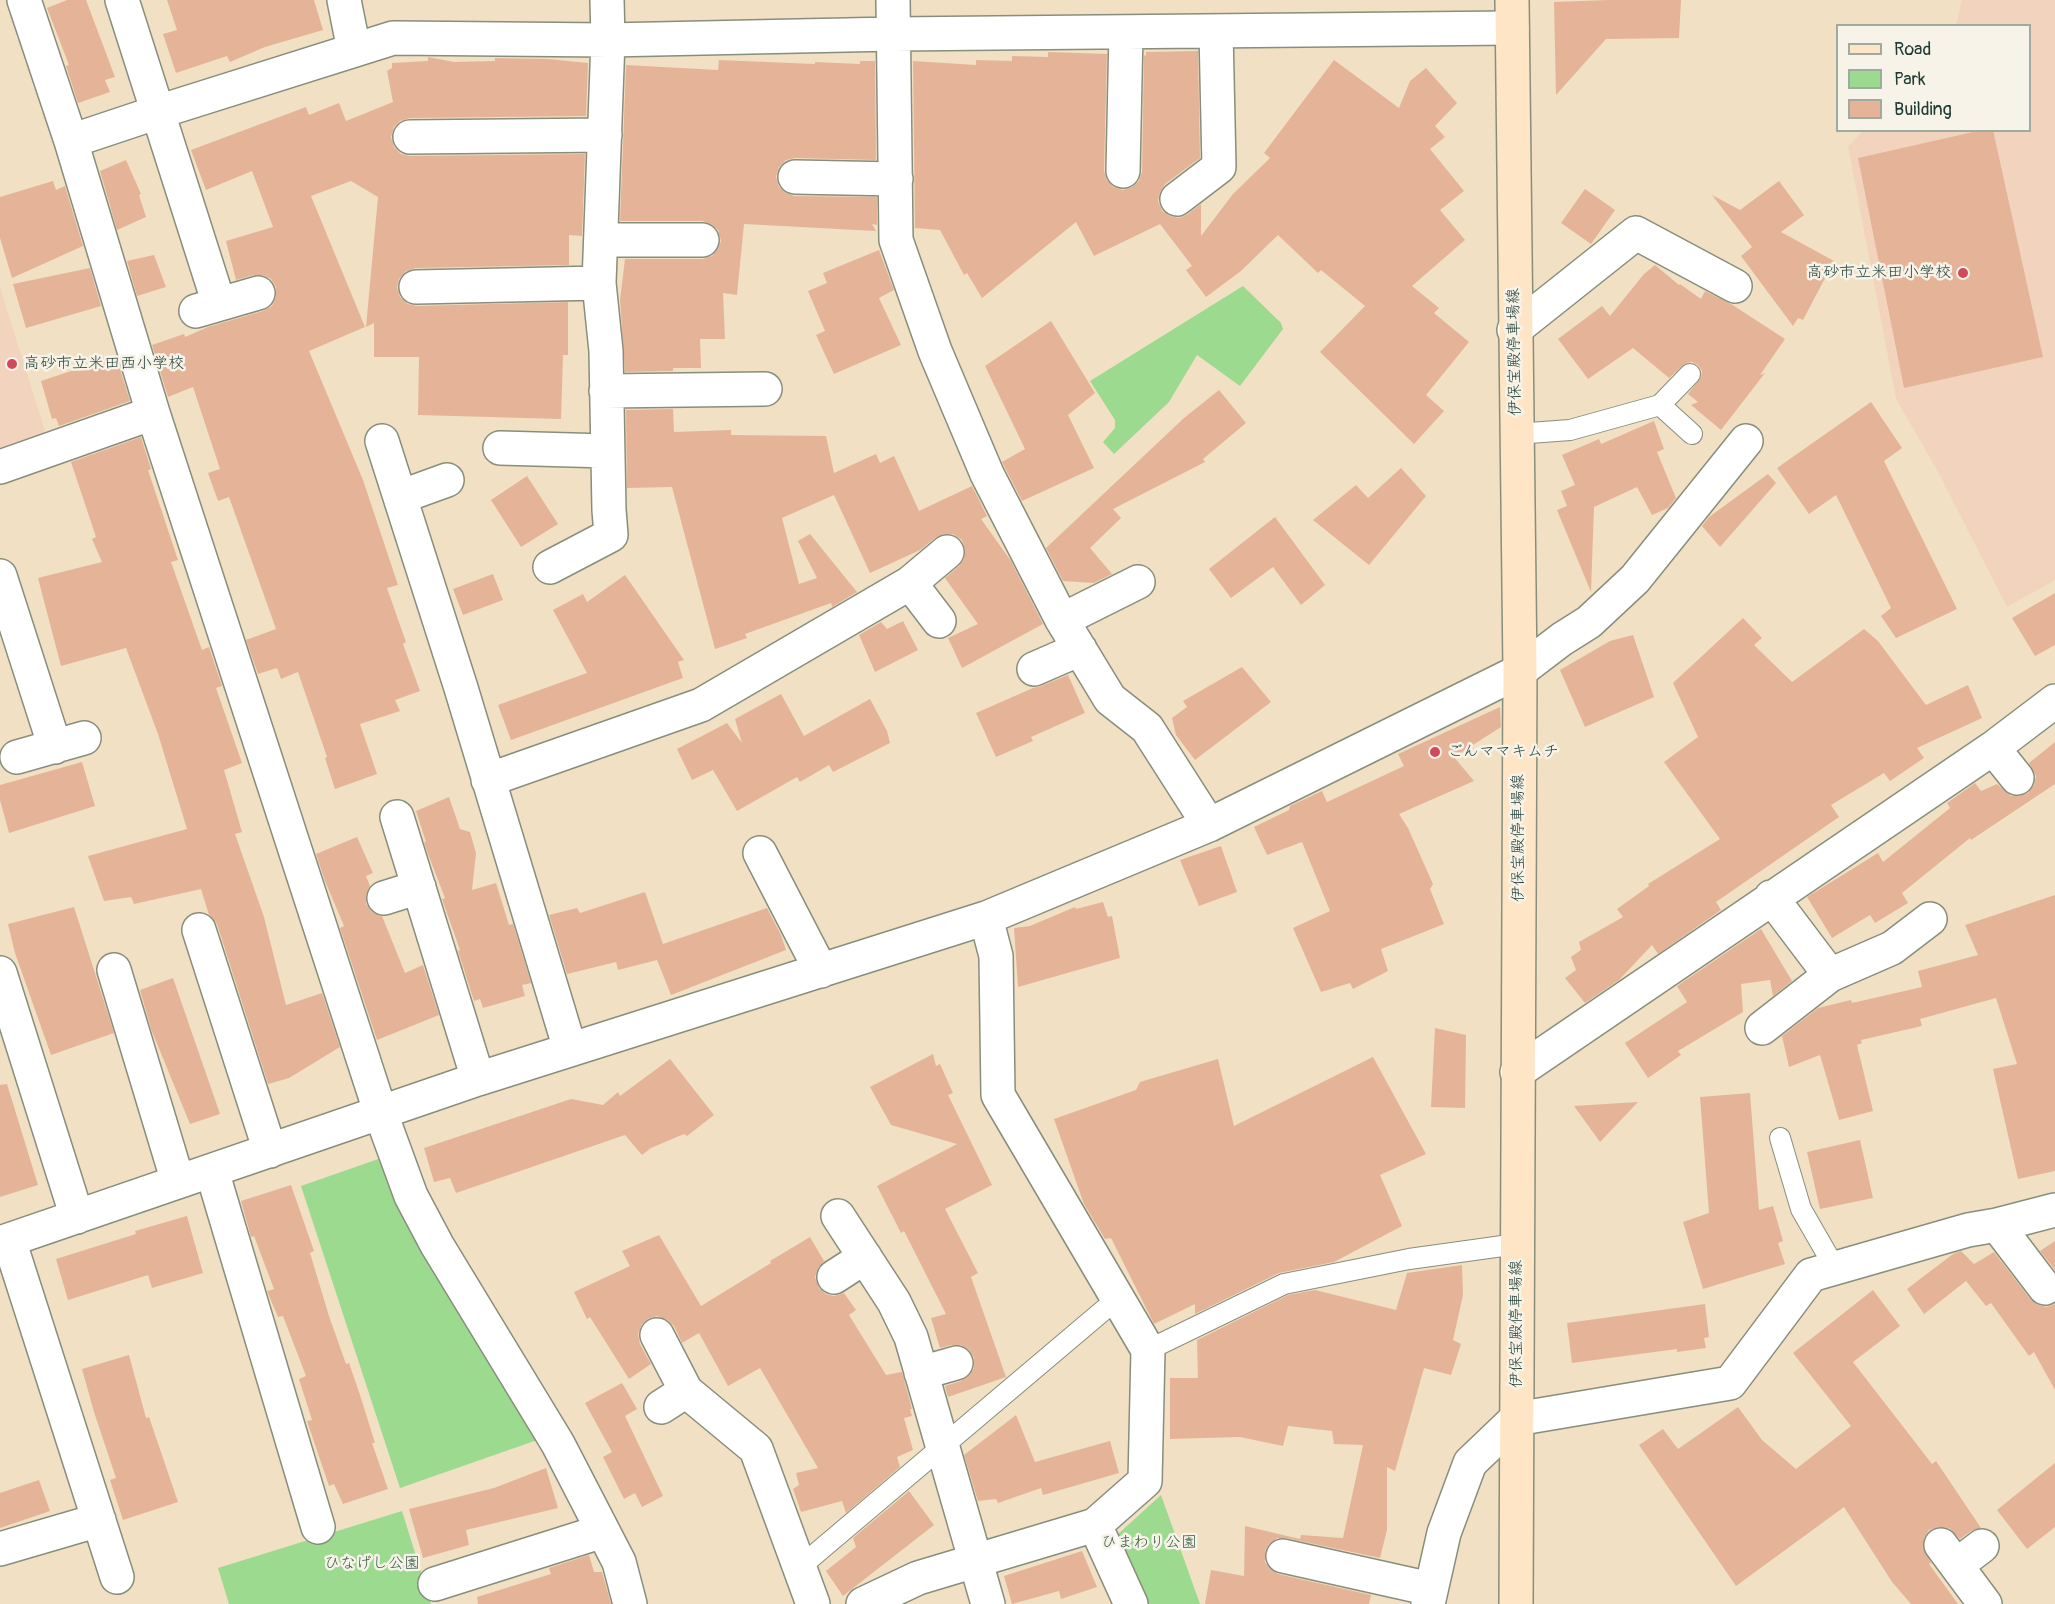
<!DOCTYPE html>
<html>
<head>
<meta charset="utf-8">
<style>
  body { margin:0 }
  #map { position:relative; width:2055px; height:1604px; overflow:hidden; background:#f1e0c3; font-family:Pangolin,sans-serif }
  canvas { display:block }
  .legend { position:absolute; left:1836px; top:24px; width:195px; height:108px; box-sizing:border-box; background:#f7f3e8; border:2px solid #a1aaa0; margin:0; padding:8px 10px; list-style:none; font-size:18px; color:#1f3d34 }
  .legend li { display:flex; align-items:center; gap:12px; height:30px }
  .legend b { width:30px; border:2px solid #a1aaa0 }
</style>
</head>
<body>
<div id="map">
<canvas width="2055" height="1604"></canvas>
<ul class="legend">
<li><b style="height:8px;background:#fde5c5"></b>Road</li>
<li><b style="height:16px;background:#9cda90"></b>Park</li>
<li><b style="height:16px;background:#e5b498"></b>Building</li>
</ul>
</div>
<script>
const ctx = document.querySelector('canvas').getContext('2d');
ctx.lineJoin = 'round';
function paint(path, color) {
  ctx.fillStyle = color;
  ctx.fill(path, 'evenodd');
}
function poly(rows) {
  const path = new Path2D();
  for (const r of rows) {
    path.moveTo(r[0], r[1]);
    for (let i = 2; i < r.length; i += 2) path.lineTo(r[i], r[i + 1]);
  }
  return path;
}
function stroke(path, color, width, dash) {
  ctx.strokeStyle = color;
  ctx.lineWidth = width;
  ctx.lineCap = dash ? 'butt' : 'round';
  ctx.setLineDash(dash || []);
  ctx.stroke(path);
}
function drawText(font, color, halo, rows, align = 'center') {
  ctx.font = font + ' Pangolin,"Klee One",sans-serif';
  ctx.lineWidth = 5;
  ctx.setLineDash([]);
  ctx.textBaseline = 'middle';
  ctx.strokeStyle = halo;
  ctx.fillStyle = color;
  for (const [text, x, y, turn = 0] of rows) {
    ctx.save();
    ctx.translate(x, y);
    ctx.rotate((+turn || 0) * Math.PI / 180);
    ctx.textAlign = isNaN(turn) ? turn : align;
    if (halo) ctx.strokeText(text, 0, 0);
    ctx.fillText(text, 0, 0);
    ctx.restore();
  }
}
const built = poly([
  [1962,0,2055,0,2055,580,2007,607,1937,470,1896,399,1848,146,1863,131,2030,130,2030,26,1956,25],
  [0,287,48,441,0,456]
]);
const green = poly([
  [1243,286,1281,323,1283,329,1240,386,1197,355,1169,402,1114,454,1103,442,1115,428,1115,420,1090,381],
  [384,1157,543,1438,400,1488,301,1186],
  [1161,1495,1200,1604,1143,1604,1117,1535],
  [402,1511,431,1604,229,1604,218,1568]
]);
const building = poly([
  [67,0,86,0,115,77,105,80,110,92,78,103,66,66,69,65,47,8],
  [167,0,314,0,323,30,265,47,230,62,227,56,176,73,163,34,177,30],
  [1609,0,1681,0,1679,38,1606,39,1556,95,1554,2],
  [1198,51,1200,158,1165,184,1160,192,1158,201,1162,211,1170,216,1179,218,1188,214,1201,204,1201,236,1233,194,1270,158,1264,153,1334,60,1399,108,1410,81,1426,68,1457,103,1435,126,1445,137,1430,149,1464,191,1440,210,1465,240,1412,286,1439,308,1434,313,1469,342,1426,395,1444,411,1414,444,1320,352,1365,306,1321,270,1318,273,1278,235,1241,271,1206,297,1186,270,1192,266,1160,224,1094,256,1076,222,982,298,967,273,964,275,940,230,915,228,913,61,976,65,976,60,1012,61,1012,56,1048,57,1048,52,1107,54,1104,171,1107,180,1113,187,1123,190,1132,187,1139,181,1142,172,1144,55,1146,56,1146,52],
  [428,57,454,62,495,61,495,58,548,59,588,63,586,116,410,118,400,121,394,127,391,137,394,147,401,154,410,156,585,154,582,236,569,235,569,265,416,268,406,271,399,279,397,287,400,297,408,304,416,306,568,302,568,355,563,355,561,419,418,415,419,357,374,357,374,323,366,327,378,197,351,181,311,196,365,327,309,351,363,480,398,585,387,588,406,642,403,644,420,691,395,700,400,711,360,724,377,774,335,789,325,758,327,757,298,672,281,679,277,668,258,674,246,640,276,629,229,497,218,501,208,473,220,469,193,387,168,397,152,345,184,334,185,337,208,327,263,311,272,306,276,297,276,287,271,279,263,275,253,275,236,280,226,241,273,227,252,171,206,190,191,150,306,107,309,115,339,103,346,121,393,102,387,71,392,68,392,63,428,61],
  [719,60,815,64,815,62,860,64,860,61,875,61,876,160,795,158,786,160,779,167,776,177,779,187,786,193,794,196,877,197,877,225,872,224,876,231,744,224,737,295,723,293,725,339,700,339,701,368,673,368,673,371,625,372,620,300,625,259,703,259,712,256,718,249,721,241,718,230,711,224,703,221,620,221,626,65,718,70],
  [1982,130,1993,130,2043,357,1904,388,1858,158],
  [126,160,141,194,139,195,146,217,117,230,100,171],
  [53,181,56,190,65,186,83,246,12,278,0,238,0,197],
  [1779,181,1804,215,1781,232,1834,261,1803,320,1798,318,1793,326,1741,256,1752,247,1712,195,1740,210],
  [1585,189,1615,210,1591,244,1561,223],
  [879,250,894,290,879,298,901,345,834,374,816,335,825,331,808,291,827,283,823,273],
  [154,255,166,287,137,296,127,261],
  [1655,265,1679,285,1680,284,1701,299,1705,291,1731,304,1785,339,1760,375,1765,373,1721,430,1691,405,1698,402,1688,394,1701,377,1702,371,1698,365,1692,362,1686,363,1669,378,1633,348,1588,379,1558,339,1602,306,1610,316,1644,274],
  [90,268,101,306,26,328,13,284],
  [1051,321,1095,393,1068,415,1094,468,1022,501,1002,462,1025,449,985,366],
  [116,356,130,401,59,426,56,418,52,419,41,381],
  [1219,390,1246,423,1203,459,1205,462,1113,509,1121,518,1090,548,1112,574,1094,583,1063,581,1046,548,1184,418],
  [1871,402,1902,448,1884,461,1957,609,1896,638,1881,616,1891,608,1836,495,1809,514,1777,468],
  [673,409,674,432,731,430,731,435,826,436,834,473,876,454,880,463,894,456,919,511,972,486,987,516,981,519,1011,561,1043,624,962,668,948,638,978,624,945,578,959,566,964,559,965,549,962,540,953,534,943,534,935,538,920,550,870,573,834,495,782,518,799,584,817,578,798,541,810,534,857,592,832,607,831,603,745,634,747,638,715,649,672,487,627,488,626,410],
  [1654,421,1664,449,1657,452,1676,498,1668,508,1652,515,1637,487,1594,507,1591,592,1557,510,1567,506,1561,491,1575,485,1562,455,1599,439,1601,444],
  [141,437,151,469,148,470,178,560,171,562,202,650,209,647,222,686,216,688,242,763,224,770,242,832,235,834,264,917,286,1005,322,993,340,1047,289,1078,268,1084,217,924,209,915,201,889,134,904,131,897,104,901,88,856,187,829,158,734,126,648,61,666,38,578,102,562,92,539,96,537,71,462],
  [1401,468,1426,496,1369,565,1313,520,1356,485,1368,498],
  [1768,474,1776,483,1720,547,1702,526,1709,517],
  [527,476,558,524,521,547,491,500],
  [1275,517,1325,585,1301,605,1273,567,1231,598,1209,569],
  [493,574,503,600,463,615,453,589],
  [625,575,684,660,678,662,683,678,511,740,498,705,587,673,553,610,583,594,587,602],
  [2055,593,2055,645,2035,656,2012,618],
  [1743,618,1762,638,1754,645,1792,682,1864,629,1878,641,1926,705,1968,685,1982,718,1917,748,1924,758,1890,781,1884,773,1831,805,1839,817,1716,902,1721,910,1658,954,1652,945,1619,980,1585,1003,1565,978,1576,970,1571,957,1581,950,1579,942,1623,917,1617,909,1649,886,1648,884,1720,839,1664,762,1698,737,1673,683],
  [903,621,918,650,875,672,859,635,881,622,887,629],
  [1633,635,1654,697,1585,727,1560,670,1610,641],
  [1242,667,1271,702,1195,760,1176,735,1172,718,1187,707,1183,701],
  [1068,675,1085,713,1031,737,1033,741,996,757,976,713,1033,688,1041,686],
  [781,694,804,736,870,699,887,731,890,743,833,772,829,765,800,782,797,777,737,811,713,770,692,780,677,749,727,723,742,743,735,719],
  [1500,707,1501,727,1454,757,1474,781,1399,814,1408,828,1433,884,1430,889,1444,924,1381,949,1388,971,1353,989,1350,983,1321,992,1293,928,1330,911,1302,842,1267,855,1254,827,1289,810,1290,806,1322,791,1327,802,1404,766,1398,754],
  [2055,742,2055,784,1971,840,1970,838,1902,893,1908,903,1875,923,1870,915,1832,938,1807,897,1878,853,1883,862,1950,808,1947,803,1975,783,1981,791,1997,784,2011,796,2020,796,2028,793,2034,785,2036,776,2029,763],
  [82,762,95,806,9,833,0,800,0,785],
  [449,797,460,829,470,832,476,853,472,890,496,883,509,925,513,924,531,983,522,985,525,996,483,1008,480,999,474,1001,458,951,460,950,442,899,445,898,428,854,424,842,426,842,416,811],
  [357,837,373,873,366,876,370,886,366,895,366,904,372,912,382,916,405,973,423,965,439,1015,377,1040,340,928,344,926,325,881,316,854],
  [1221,846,1237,892,1199,906,1180,860],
  [645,892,663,944,767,908,781,935,786,950,671,995,657,960,618,970,616,962,567,974,549,915,577,908,580,913],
  [2055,895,2055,1171,2018,1179,1993,1069,2017,1064,1996,998,1920,1019,1922,1026,1861,1040,1862,1043,1857,1045,1873,1111,1839,1120,1820,1055,1789,1067,1782,1036,1818,1008,1851,1000,1852,1003,1922,987,1918,971,1978,955,1965,925],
  [1103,902,1108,917,1112,916,1120,958,1018,987,1014,928,1030,926,1075,907,1076,909],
  [74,907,114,1033,51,1055,15,953,8,924],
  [1761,929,1792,981,1773,996,1770,980,1741,984,1743,1012,1678,1051,1681,1055,1648,1078,1625,1043,1687,1002,1677,986],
  [173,978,220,1114,190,1124,151,1029,140,990],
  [1435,1028,1466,1035,1465,1108,1431,1107],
  [933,1054,936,1066,940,1064,953,1093,948,1095,992,1185,945,1209,978,1273,971,1277,1006,1377,948,1397,945,1386,961,1381,969,1376,974,1368,974,1357,969,1350,961,1345,951,1345,940,1348,931,1318,946,1314,904,1231,901,1233,877,1186,957,1144,891,1125,870,1087],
  [1373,1057,1426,1154,1380,1175,1402,1226,1334,1262,1279,1273,1195,1314,1195,1304,1154,1324,1111,1238,1105,1239,1084,1204,1054,1119,1136,1090,1140,1082,1218,1059,1234,1126],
  [670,1059,714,1115,687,1136,684,1134,651,1148,642,1155,625,1135,456,1193,450,1178,434,1182,424,1148,571,1099,603,1105,618,1092,620,1096],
  [7,1084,38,1185,0,1197,0,1085],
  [1750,1093,1759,1210,1773,1206,1783,1241,1778,1243,1785,1264,1703,1289,1683,1222,1709,1213,1700,1097],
  [1638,1102,1600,1142,1574,1106],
  [1860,1140,1873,1198,1820,1209,1807,1152],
  [291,1185,314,1251,310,1253,329,1316,346,1364,349,1363,360,1395,375,1443,372,1443,388,1489,343,1504,334,1484,329,1486,307,1421,312,1420,299,1379,306,1376,283,1316,278,1317,267,1291,274,1289,254,1236,251,1237,241,1201],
  [187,1216,203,1273,152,1288,148,1275,68,1300,56,1259,136,1234,135,1231],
  [659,1235,701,1306,771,1263,770,1261,810,1237,824,1261,818,1268,815,1277,819,1288,826,1294,834,1296,844,1293,856,1310,849,1315,886,1375,902,1372,912,1409,910,1409,912,1416,904,1418,913,1450,897,1457,900,1467,846,1513,842,1501,801,1512,793,1489,799,1485,796,1473,818,1468,760,1368,728,1386,699,1333,682,1343,674,1326,668,1320,657,1316,648,1319,642,1324,638,1334,640,1344,651,1364,629,1379,590,1317,587,1319,574,1292,630,1266,622,1251],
  [2055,1241,2055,1270,2040,1251],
  [1961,1251,1974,1264,1994,1252,2031,1300,2038,1305,2047,1307,2055,1304,2055,1390,2034,1352,2029,1356,1991,1303,1986,1306,1966,1281,1924,1314,1907,1289,1953,1254],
  [1462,1265,1463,1295,1453,1340,1461,1344,1451,1375,1424,1368,1395,1471,1387,1467,1387,1530,1380,1558,1286,1538,1277,1538,1269,1544,1265,1551,1265,1562,1270,1569,1278,1574,1371,1595,1369,1604,1205,1604,1211,1570,1244,1576,1245,1526,1300,1539,1301,1535,1343,1538,1363,1445,1334,1444,1332,1431,1288,1426,1283,1446,1240,1437,1170,1439,1170,1378,1198,1378,1197,1340,1288,1295,1315,1290,1396,1310,1407,1273],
  [1873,1290,1900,1326,1853,1362,1932,1464,1936,1461,1981,1528,1971,1531,1960,1539,1949,1528,1938,1527,1929,1530,1924,1538,1923,1548,1931,1563,1929,1564,1958,1604,1911,1604,1892,1582,1844,1507,1736,1586,1639,1445,1663,1429,1678,1449,1738,1407,1762,1440,1796,1469,1851,1426,1793,1353],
  [1705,1304,1709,1337,1704,1338,1706,1348,1677,1352,1677,1349,1572,1363,1567,1323],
  [129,1355,146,1418,149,1417,178,1502,123,1520,110,1480,116,1478,94,1412,82,1369],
  [622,1383,637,1409,625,1416,663,1496,642,1507,635,1493,624,1499,603,1457,612,1452,585,1403],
  [1016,1415,1035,1462,1110,1441,1119,1473,1043,1495,1041,1488,998,1503,996,1499,978,1501,964,1455],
  [2055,1463,2055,1527,2027,1549,1997,1510],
  [546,1468,558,1508,466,1530,469,1545,423,1558,409,1509,494,1488],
  [39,1480,50,1511,0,1528,0,1493],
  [909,1491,934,1525,843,1596,826,1571,856,1547,853,1538],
  [1082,1551,1097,1587,1061,1599,1059,1591,1012,1604,1004,1576],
  [589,1555,594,1572,602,1572,611,1604,478,1604,477,1597,551,1574,549,1568]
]);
const lane = poly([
  [1660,405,1692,434],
  [1516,434,1570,430,1660,405,1690,374],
  [1780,1138,1801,1209,1835,1268],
  [1148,1350,1284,1284,1409,1259,1517,1244],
  [800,1567,1118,1298]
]);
const street = poly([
  [24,0,71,141,153,413,381,1114,411,1196,437,1245,558,1444,619,1562,630,1604],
  [122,0,219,304],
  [344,0,354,50],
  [893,0,896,240,935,351,987,474,1062,620,1110,699,1147,728,1209,825],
  [410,137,605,135],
  [71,141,158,112,393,38,608,40,893,34,1512,28],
  [1123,171,1126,32],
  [795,177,896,179],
  [1177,199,1219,167,1216,31],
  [602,240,702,240],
  [416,287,599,283],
  [196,311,258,293],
  [1514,330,1636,233,1735,286],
  [606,391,765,389],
  [382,441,461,688,570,1049],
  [500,448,607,451],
  [0,467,153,413],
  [400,497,447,480],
  [550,567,611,535,609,510,606,351,599,283,608,40,607,0],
  [0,576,55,747],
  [910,583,939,621],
  [1062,620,1138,582],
  [1034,669,1080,649],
  [1993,748,2017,778],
  [17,757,84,738],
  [488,780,701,705,910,583,947,552],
  [397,817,478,1079],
  [760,853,821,971],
  [1771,897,1830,975],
  [384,898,419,887],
  [199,930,270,1151],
  [114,970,178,1182],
  [0,973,77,1217],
  [1762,1028,1830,975,1892,948,1930,919],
  [1517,1072,1993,748,2055,701],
  [212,1171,318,1527],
  [838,1216,894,1302,911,1337,988,1604],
  [1997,1225,2045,1288],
  [9,1240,117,1577],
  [0,1243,478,1079,986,918,1209,825,1520,671,1562,639,1589,622,1635,579,1746,441],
  [834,1277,865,1257],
  [657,1335,686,1391,756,1449,813,1604],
  [921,1373,956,1363],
  [661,1407,686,1391],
  [1095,1525,1131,1604],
  [1941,1545,1985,1604],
  [0,1549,99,1520],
  [1283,1556,1431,1589],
  [1957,1565,1982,1546],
  [435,1584,603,1531],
  [863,1604,918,1578,1095,1525,1145,1481,1148,1350,998,1095,996,956,986,918],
  [1428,1604,1444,1533,1470,1463,1516,1419,1730,1383,1811,1275,1968,1230,1997,1225,2055,1210]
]);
const secondary = poly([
  [1512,0,1520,671,1516,1604]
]);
const markers = [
  [1963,273,6,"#d1495b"],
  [12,364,6,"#d1495b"],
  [1435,752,6,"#d1495b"]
];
const poiNames = [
  ["高砂市立米田小学校",1951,273,"right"],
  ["高砂市立米田西小学校",24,364],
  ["ごんママキムチ",1447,752]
];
const streetNames = [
  ["伊保宝殿停車場線",1515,352,-91],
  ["伊保宝殿停車場線",1519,838,-90],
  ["伊保宝殿停車場線",1517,1324,-90]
];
const parkNames = [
  ["ひまわり公園",1149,1543],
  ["ひなげし公園",372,1564]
];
paint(built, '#f2d4be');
paint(green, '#9cda90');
paint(building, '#e5b498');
stroke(lane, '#888e7c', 22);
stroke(street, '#888e7c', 36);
stroke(secondary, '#888e7c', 36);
stroke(lane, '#fff', 20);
stroke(street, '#fff', 33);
stroke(secondary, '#fde5c5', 33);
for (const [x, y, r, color] of markers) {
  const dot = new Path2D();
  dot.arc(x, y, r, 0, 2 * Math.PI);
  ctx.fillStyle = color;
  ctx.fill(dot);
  stroke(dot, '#f7f3e8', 2);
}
drawText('16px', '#1f3d34', '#f7f3e8', poiNames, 'left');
drawText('16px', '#1f3d34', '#f7f3e8', streetNames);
drawText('16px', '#385c46', '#f7f3e8', parkNames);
</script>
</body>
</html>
